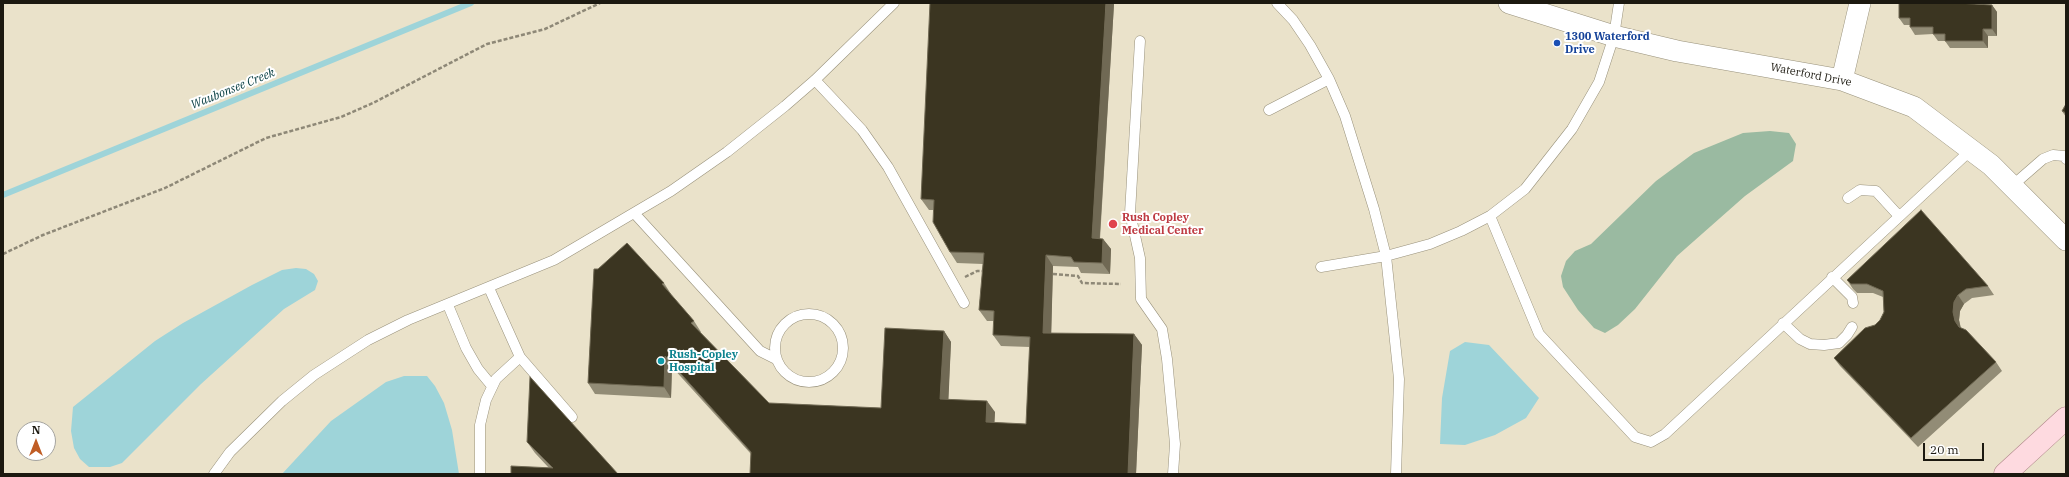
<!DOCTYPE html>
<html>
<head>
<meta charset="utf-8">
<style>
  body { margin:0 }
  #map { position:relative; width:2069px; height:477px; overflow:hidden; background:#eae2ca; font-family:"IBM Plex Serif",serif }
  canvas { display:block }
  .frame { position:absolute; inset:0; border:4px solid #1c1910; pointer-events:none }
  .north { position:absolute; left:16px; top:421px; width:40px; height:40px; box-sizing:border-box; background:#fff; border:1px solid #a4a39f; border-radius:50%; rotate:0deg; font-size:11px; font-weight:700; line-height:16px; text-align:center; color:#1c1910 }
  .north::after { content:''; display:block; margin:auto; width:14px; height:18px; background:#c05d25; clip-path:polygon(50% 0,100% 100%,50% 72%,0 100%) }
  .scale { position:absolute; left:1923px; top:443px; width:61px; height:18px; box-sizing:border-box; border:2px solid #1c1910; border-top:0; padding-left:5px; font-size:12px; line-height:14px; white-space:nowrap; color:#1c1910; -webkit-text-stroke:3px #fff; paint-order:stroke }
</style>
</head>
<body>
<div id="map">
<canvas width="2069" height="477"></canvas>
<div class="frame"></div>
<div class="north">N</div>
<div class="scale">20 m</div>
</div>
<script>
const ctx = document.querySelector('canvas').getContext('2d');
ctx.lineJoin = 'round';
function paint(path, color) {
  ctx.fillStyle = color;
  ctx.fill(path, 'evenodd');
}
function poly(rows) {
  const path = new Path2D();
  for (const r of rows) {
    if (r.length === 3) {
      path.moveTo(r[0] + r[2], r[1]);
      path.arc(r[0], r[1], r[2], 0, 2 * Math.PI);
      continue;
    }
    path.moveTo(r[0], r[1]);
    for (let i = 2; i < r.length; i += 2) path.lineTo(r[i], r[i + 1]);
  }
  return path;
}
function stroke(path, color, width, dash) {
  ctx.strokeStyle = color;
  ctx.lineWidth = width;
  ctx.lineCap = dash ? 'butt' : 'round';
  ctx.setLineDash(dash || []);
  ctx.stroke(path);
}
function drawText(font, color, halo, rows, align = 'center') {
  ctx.font = font + ' "IBM Plex Serif",serif';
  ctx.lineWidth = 4;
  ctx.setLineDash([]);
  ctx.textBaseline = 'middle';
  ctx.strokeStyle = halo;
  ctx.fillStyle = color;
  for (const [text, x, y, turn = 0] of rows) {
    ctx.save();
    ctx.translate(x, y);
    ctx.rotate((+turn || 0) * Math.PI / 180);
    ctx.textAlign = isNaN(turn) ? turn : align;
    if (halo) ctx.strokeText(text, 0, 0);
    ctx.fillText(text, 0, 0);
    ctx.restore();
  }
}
const green = poly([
  [1770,131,1789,133,1796,144,1793,161,1745,196,1677,256,1635,309,1618,325,1605,333,1594,328,1578,310,1563,287,1561,276,1566,261,1575,251,1591,244,1656,181,1694,153,1743,133]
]);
const water = poly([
  [296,268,306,269,314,274,318,281,315,290,284,309,201,384,122,463,110,467,89,467,80,459,74,448,71,431,73,407,155,341,183,323,252,285,282,270],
  [1465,342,1489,345,1539,398,1526,418,1495,435,1465,445,1440,444,1442,398,1450,351],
  [404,376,427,376,435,386,444,403,452,430,459,474,282,474,331,421,386,382]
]);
const stream = poly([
  [3,195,471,3]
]);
const path = poly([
  [3,254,43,235,165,188,266,138,341,117,373,103,487,44,545,29,600,3],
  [1053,274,1078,276,1082,283,1121,284],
  [965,277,977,271,985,271]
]);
const lane = poly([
  [1277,3,1293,20,1310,45,1329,79,1345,116,1374,209,1386,256,1399,379,1396,474],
  [1140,41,1130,213,1140,258,1141,299,1162,329,1167,359,1175,444,1173,474],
  [815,80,862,130,888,167,964,303],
  [1269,110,1329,79],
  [2012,186,2043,159,2053,155,2064,156,2066,159],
  [1848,198,1860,190,1876,191,1898,215],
  [635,214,760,351,776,359],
  [1490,216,1539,334,1635,437,1651,442,1665,434,1972,149],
  [1321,267,1386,256,1430,244,1461,231,1490,216,1525,189,1572,129,1599,82,1614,36,1619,3],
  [1832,277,1852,297,1853,303],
  [448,305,466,348,478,369,492,386],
  [809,348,34],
  [1783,323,1800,339,1810,344,1824,345,1839,343,1847,335,1852,327],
  [520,357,572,417],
  [214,474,230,452,282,401,314,375,368,340,408,320,554,260,671,191,727,152,785,106,815,80,894,3],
  [480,474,480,425,486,400,496,379,520,357,489,288]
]);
const street = poly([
  [1509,3,1614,36,1677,51,1842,80,1914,107,1991,165,2066,240],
  [1842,80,1860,3]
]);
const primary = poly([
  [2005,474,2066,418]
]);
const wall = poly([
  [2027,3,2066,3,2066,4,2028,4],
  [1114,4,1100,239,1103,239,1111,249,1110,274,1081,273,1078,267,1053,266,1051,333,1134,334,1142,345,1136,474,750,474,751,454,672,367,671,398,595,394,588,383,594,269,664,283,671,294,670,294,694,321,701,332,700,332,769,403,881,408,944,331,951,342,948,400,995,412,994,423,1026,424,1030,347,1001,346,993,335,994,321,987,321,979,310,983,264,957,263,950,252,934,210,929,210,921,199],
  [1992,5,1997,12,1997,36,1988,36,1988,48,1950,48,1945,41,1938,41,1933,34,1915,35,1910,27,1910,25,1904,25,1899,18],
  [2066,104,2066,117,2062,111],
  [1847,280,1988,286,1994,295,1972,298,1964,304,1960,311,1959,320,1961,328,1996,362,2002,371,1918,447,1840,366,1834,358,1875,325,1880,320,1884,312,1883,297,1873,293,1857,293,1853,289],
  [527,442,618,474,549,468,535,453]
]);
const shadedWall = poly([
  [1106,3,1113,3,1114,4,1099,249,1092,238],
  [1992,5,1997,12,1997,36,1992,29],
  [1983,29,1988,36,1988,48,1983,41],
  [1103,239,1111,249,1110,274,1102,263],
  [1046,255,1053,266,1051,343,1043,333],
  [1958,295,1964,304,1960,311,1959,320,1961,330,1955,321,1953,312,1954,302],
  [944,331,951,342,948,410,940,399],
  [1134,334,1142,345,1136,474,1128,474],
  [665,356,672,367,671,398,664,387],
  [987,401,995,412,994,433,986,422]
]);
const building = poly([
  [930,3,1106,3,1092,238,1103,239,1102,263,1074,262,1071,257,1046,255,1043,333,1134,334,1128,474,750,474,751,452,665,356,664,387,588,383,594,269,598,269,627,243,664,283,662,284,694,321,691,323,769,403,881,408,885,328,944,331,940,399,987,401,986,422,1026,424,1030,337,993,335,994,311,979,310,984,253,950,252,933,222,934,200,921,199,930,3],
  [1899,3,1957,3,1992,5,1992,29,1983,29,1983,41,1945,41,1945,34,1933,34,1933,27,1910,27,1910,18,1899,18,1899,3],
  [2066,104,2066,113,2062,111,2066,104],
  [1921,210,1988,286,1966,289,1958,295,1954,302,1953,312,1955,321,1959,327,1966,330,1996,362,1911,438,1834,358,1865,328,1875,325,1880,320,1884,312,1883,291,1867,284,1851,284,1847,280,1921,210],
  [530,377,618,474,511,474,511,466,553,468,527,442,530,377]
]);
const markers = [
  [1557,43,4,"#1a4fb4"],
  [1113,224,5,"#e0444e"],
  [661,361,4,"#0f9aa8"]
];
const transitNames = [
  ["1300 Waterford",1565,37],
  ["Drive",1565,50]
];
const streetNames = [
  ["Waterford Drive",1811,75,11]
];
const healthNames = [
  ["Rush Copley",1122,218],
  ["Medical Center",1122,231]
];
const cultureNames = [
  ["Rush-Copley",669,355],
  ["Hospital",669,368]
];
const waterNames = [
  ["Waubonsee Creek",233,89,-22]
];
paint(green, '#9abaa1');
paint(water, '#9ed4d9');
stroke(stream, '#9ed4d9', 6);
stroke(lane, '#98917b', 11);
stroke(street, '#98917b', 22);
stroke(primary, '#af868a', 23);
stroke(path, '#8e8877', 2.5, [4, 2]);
stroke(lane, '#fff', 10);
stroke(street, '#fff', 21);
stroke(primary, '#fedae0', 22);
paint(wall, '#928c76');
paint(shadedWall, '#706954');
paint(building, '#3b3521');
stroke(building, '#706954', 1);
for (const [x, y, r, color] of markers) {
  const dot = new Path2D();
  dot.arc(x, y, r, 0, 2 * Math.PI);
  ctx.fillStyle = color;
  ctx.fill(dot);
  stroke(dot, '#fff', 1.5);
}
drawText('bold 11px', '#164399', '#fff', transitNames, 'left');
drawText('11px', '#1c1910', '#fff', streetNames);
drawText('bold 11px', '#be3a42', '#fff', healthNames, 'left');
drawText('bold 11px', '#0d838f', '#fff', cultureNames, 'left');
drawText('italic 12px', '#063c40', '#fff', waterNames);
</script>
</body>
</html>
